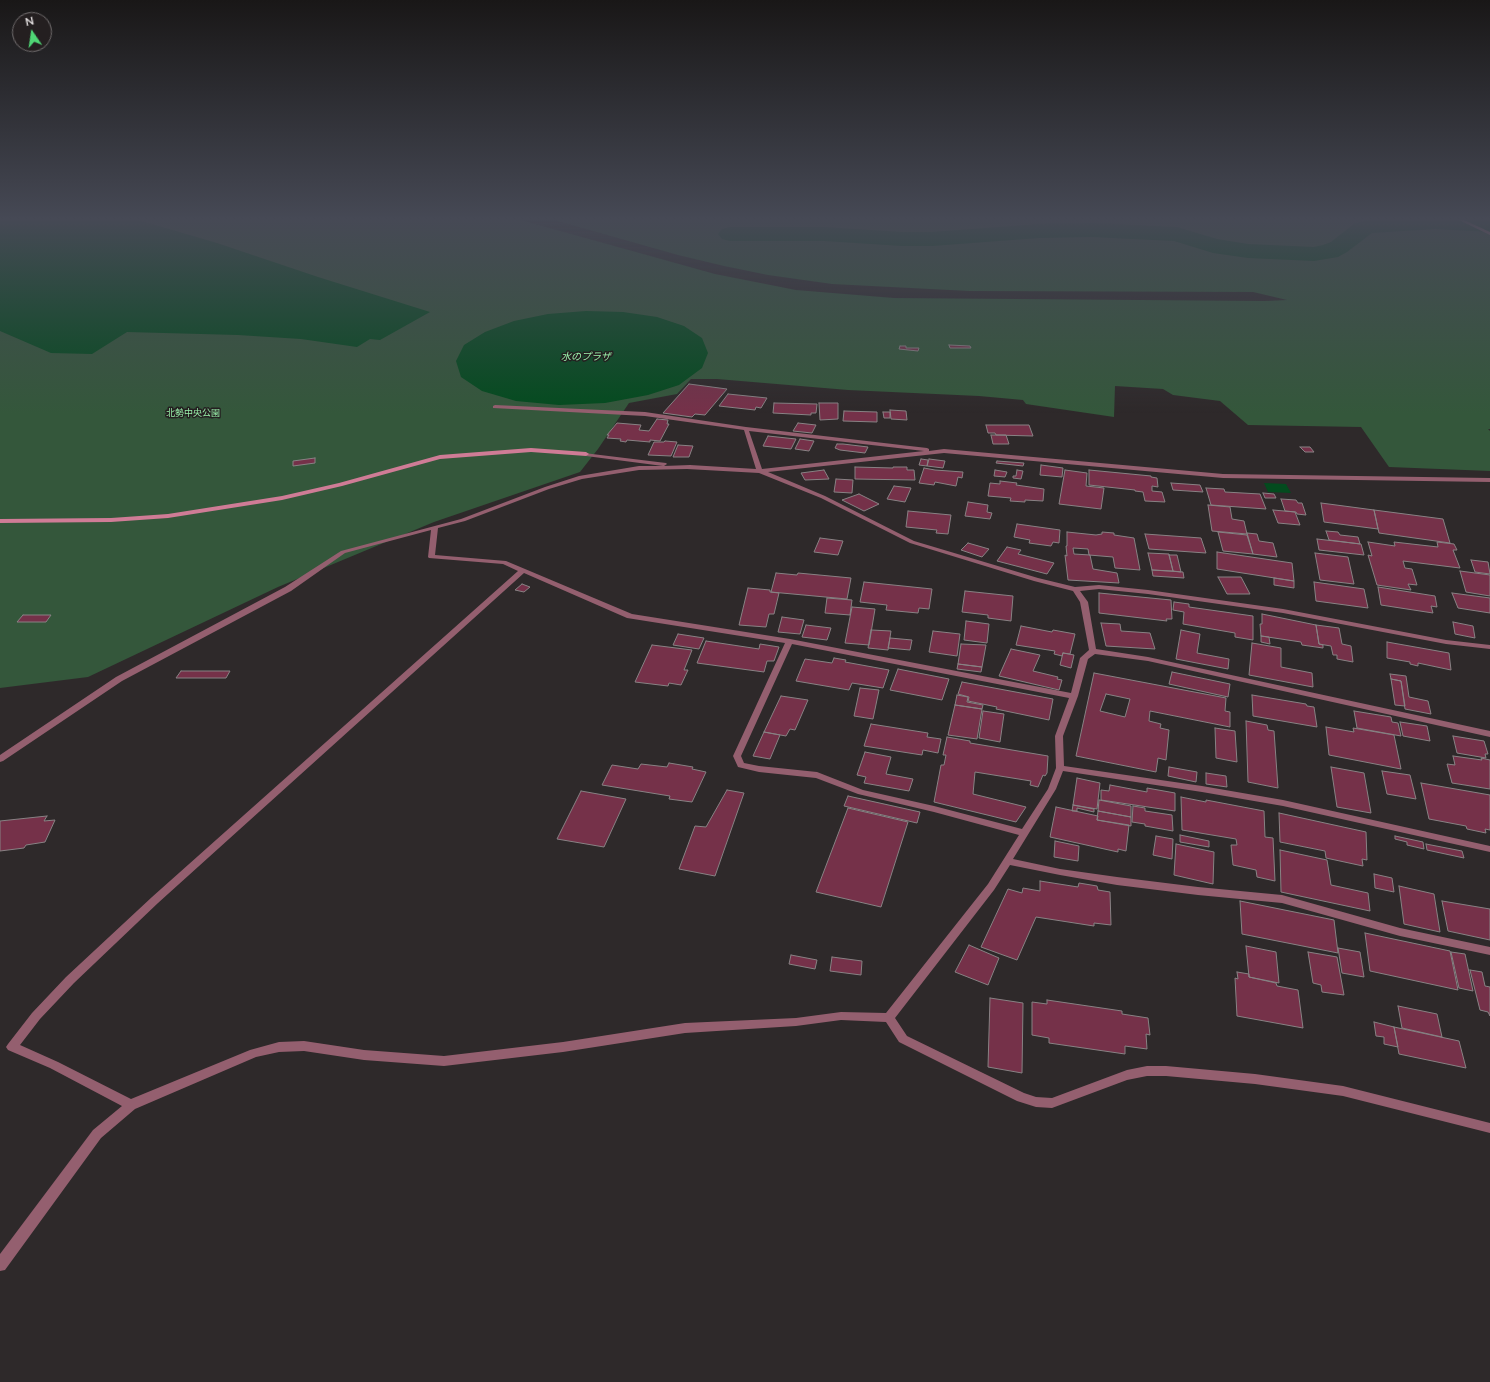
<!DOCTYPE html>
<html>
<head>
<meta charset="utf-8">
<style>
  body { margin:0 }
  #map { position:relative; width:1490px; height:1382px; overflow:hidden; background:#2e292a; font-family:Lato,sans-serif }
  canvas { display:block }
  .north { position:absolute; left:12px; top:12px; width:40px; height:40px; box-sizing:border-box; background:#241f20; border:1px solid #706c6d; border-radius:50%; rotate:347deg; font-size:11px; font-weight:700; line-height:16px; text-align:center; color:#e3dfe0 }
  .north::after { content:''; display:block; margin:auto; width:14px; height:18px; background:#4fd675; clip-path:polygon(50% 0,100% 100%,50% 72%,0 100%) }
</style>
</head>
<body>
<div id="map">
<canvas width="1490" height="1382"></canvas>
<div class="north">N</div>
</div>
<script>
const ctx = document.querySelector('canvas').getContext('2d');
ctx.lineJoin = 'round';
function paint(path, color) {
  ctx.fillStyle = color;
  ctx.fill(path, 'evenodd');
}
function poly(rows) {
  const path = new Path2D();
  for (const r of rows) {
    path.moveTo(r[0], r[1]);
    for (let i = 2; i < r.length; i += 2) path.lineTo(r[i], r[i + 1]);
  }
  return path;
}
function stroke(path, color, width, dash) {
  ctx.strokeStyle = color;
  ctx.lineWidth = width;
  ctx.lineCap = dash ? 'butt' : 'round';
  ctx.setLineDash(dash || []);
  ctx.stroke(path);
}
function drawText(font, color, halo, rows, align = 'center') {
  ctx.font = font + ' Lato,"Noto Sans JP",sans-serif';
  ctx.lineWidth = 3;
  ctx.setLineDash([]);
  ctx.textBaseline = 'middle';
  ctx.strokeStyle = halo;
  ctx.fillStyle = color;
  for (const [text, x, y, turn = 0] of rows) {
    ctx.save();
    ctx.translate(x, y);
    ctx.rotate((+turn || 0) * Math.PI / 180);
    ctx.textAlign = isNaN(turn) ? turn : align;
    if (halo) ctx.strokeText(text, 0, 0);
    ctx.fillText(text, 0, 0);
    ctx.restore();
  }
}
const green = poly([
  [0,220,521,220,715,274,796,290,894,298,1265,301,1287,300,1253,292,969,291,832,284,768,275,724,266,678,255,554,220,1490,220,1490,429,1488,429,1490,431,1490,471,1389,467,1361,427,1248,425,1220,401,1173,395,1163,389,1115,386,1114,417,1026,404,1023,400,979,396,848,390,717,379,691,379,677,394,629,403,598,449,580,472,434,522,278,587,88,677,0,688]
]);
const water = poly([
  [0,220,136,220,145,222,217,243,318,277,430,312,380,340,370,339,357,347,301,339,238,335,127,332,92,354,51,353,0,331],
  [586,311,623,312,657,317,684,326,702,338,708,353,702,368,679,385,648,395,605,403,559,405,516,401,482,391,461,377,456,361,464,345,485,332,514,321,548,314],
  [1264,483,1286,484,1291,493,1268,492]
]);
const river = poly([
  [1369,220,1490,220,1490,232,1435,229,1372,233,1347,252,1338,257,1314,261,1248,258,1213,253,1174,241,1092,237,1039,238,932,246,902,246,824,241,730,241,722,239,718,234,722,229,730,227,824,227,902,232,932,232,1039,224,1092,223,1177,227,1217,239,1248,244,1314,247,1323,245,1331,242,1355,223,1369,220]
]);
const building = poly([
  [949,345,970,346,971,348,950,348,949,345],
  [900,346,906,346,906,348,919,348,918,351,899,349,900,346],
  [689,384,727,389,705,415,695,414,692,417,663,413,689,384],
  [728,394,767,398,761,408,756,407,755,410,719,406,728,394],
  [774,403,817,404,816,413,811,413,811,415,773,413,774,403],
  [819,403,838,403,838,419,820,420,819,403],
  [890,410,906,411,907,420,891,419,890,410],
  [844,411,877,412,877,422,843,421,844,411],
  [883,412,890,412,890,418,884,418,883,412],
  [657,419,668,420,667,424,669,424,660,441,650,440,650,442,627,440,626,442,620,441,621,439,607,438,609,435,607,435,617,423,641,425,639,430,649,431,657,419],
  [798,423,816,425,812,433,793,431,798,423],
  [986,425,1029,425,1033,436,996,435,995,433,988,433,986,425],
  [991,435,1006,435,1009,444,993,444,991,435],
  [768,436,796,439,791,449,763,446,768,436],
  [800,439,814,441,809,451,795,449,800,439],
  [665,441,677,442,671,456,648,455,654,442,664,442,665,441],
  [837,444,843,444,868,447,865,453,840,450,835,448,837,444],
  [678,445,693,446,689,457,673,457,678,445],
  [1300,447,1310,447,1314,452,1305,452,1300,447],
  [315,458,315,463,293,466,293,461,315,458],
  [921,459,928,460,927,466,919,465,921,459],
  [929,459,945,461,943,468,927,466,929,459],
  [997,461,1024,463,1023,466,996,463,997,461],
  [1041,465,1063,468,1062,477,1040,475,1041,465],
  [855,467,893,468,893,467,907,467,907,470,914,470,915,480,855,479,855,467],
  [924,468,935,470,963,472,962,478,958,477,956,486,935,482,934,485,919,483,924,468],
  [824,470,829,479,805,480,801,473,824,470],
  [995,470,1007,472,1005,477,994,476,995,470],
  [1017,470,1023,471,1021,479,1013,478,1013,476,1016,476,1017,470],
  [1065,470,1087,473,1086,486,1104,488,1101,509,1059,504,1065,470],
  [1089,470,1151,476,1151,477,1157,478,1158,487,1152,486,1152,491,1162,492,1165,502,1145,501,1143,492,1135,491,1135,490,1089,485,1089,470],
  [836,479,853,480,852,493,834,492,836,479],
  [1000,481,1017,483,1016,485,1044,489,1043,501,1025,500,1025,502,1010,501,1011,498,988,496,990,483,1000,484,1000,481],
  [1171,483,1200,485,1203,492,1173,490,1171,483],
  [894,486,911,488,905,502,887,499,894,486],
  [1206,488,1224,489,1225,492,1260,494,1266,509,1211,505,1206,488],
  [1263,493,1274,494,1276,498,1265,498,1263,493],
  [859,494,879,504,864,511,842,500,859,494],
  [1281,499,1296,500,1298,503,1302,503,1306,515,1297,514,1296,512,1285,511,1281,499],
  [968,502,988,505,987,512,992,513,990,519,965,516,968,502],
  [1321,503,1374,510,1378,529,1324,522,1321,503],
  [1208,505,1230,507,1232,519,1244,521,1247,534,1212,531,1208,505],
  [1273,510,1295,512,1300,525,1278,523,1273,510],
  [1374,510,1443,519,1450,543,1379,533,1374,510],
  [908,511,951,515,948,534,936,533,937,530,906,527,908,511],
  [1017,524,1060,530,1059,543,1053,542,1051,546,1029,543,1030,540,1014,537,1017,524],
  [1326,531,1338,532,1340,535,1358,537,1360,544,1329,540,1326,531],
  [1067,532,1096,535,1102,534,1102,532,1114,533,1114,535,1134,538,1140,570,1115,568,1113,557,1089,555,1088,549,1073,548,1074,554,1090,555,1093,569,1117,573,1119,583,1068,580,1065,555,1067,556,1066,546,1067,546,1067,532],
  [1218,532,1247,535,1253,554,1223,551,1218,532],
  [1247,533,1257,534,1259,541,1273,543,1277,557,1253,554,1247,533],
  [1145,534,1201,538,1206,553,1149,549,1145,534],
  [820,538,843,541,838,555,814,552,820,538],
  [1317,539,1361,544,1364,555,1319,550,1317,539],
  [1368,542,1395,546,1394,542,1438,547,1437,542,1454,544,1457,550,1453,550,1460,568,1403,561,1405,568,1412,569,1417,585,1408,584,1411,590,1377,585,1368,555,1372,556,1368,542],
  [968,543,989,549,982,557,961,550,968,543],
  [1007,547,1021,550,1018,554,1054,563,1047,574,997,561,1007,547],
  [1217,552,1292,563,1294,581,1217,569,1217,552],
  [1148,553,1169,554,1173,571,1152,570,1148,553],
  [1315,553,1348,557,1354,584,1320,580,1315,553],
  [1169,555,1177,555,1181,572,1173,571,1169,555],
  [1471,560,1488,562,1490,574,1475,572,1471,560],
  [1152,570,1183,572,1184,578,1153,576,1152,570],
  [1460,571,1490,575,1490,596,1466,592,1460,571],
  [776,573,797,575,798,573,851,578,847,599,771,592,776,573],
  [1218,577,1241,577,1250,594,1227,594,1218,577],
  [1274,578,1294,581,1294,588,1274,585,1274,578],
  [864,582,932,589,929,609,919,608,918,613,886,610,887,605,860,602,864,582],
  [1314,582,1364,589,1368,608,1316,601,1314,582],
  [522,584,530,587,524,592,515,590,522,584],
  [1378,587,1435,596,1437,607,1431,606,1433,613,1381,605,1378,587],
  [748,588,770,590,770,592,779,593,774,614,769,614,766,627,739,625,748,588],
  [965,591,1013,596,1011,621,988,618,988,615,962,612,965,591],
  [1099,593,1171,600,1172,619,1166,619,1167,621,1099,613,1099,593],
  [1452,593,1490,598,1490,613,1458,608,1452,593],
  [827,598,852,600,850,615,825,613,827,598],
  [1174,602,1189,604,1189,607,1253,616,1253,640,1235,637,1235,633,1183,624,1184,612,1173,610,1174,602],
  [852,607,875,609,869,645,845,643,852,607],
  [1262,614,1316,625,1319,644,1323,645,1323,648,1302,645,1301,642,1261,636,1260,624,1262,624,1262,614],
  [23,615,51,615,46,622,17,622,23,615],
  [782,617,804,620,800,634,778,632,782,617],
  [966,621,989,624,987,643,964,640,966,621],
  [1453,622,1473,626,1475,638,1455,634,1453,622],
  [1101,623,1120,624,1121,631,1150,633,1155,649,1106,646,1101,623],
  [806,625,831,628,827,640,802,637,806,625],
  [1316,625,1339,628,1342,644,1351,646,1353,662,1337,659,1337,655,1333,655,1331,646,1319,644,1316,625],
  [1021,626,1052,632,1053,630,1075,634,1070,654,1063,653,1062,656,1054,654,1055,651,1016,645,1021,626],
  [871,630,891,631,888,650,868,648,871,630],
  [1181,630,1200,634,1197,653,1229,659,1228,669,1176,659,1181,630],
  [933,631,960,634,957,656,929,652,933,631],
  [678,634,704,638,699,649,673,645,678,634],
  [1261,636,1269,637,1270,644,1261,642,1261,636],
  [890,638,912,640,910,650,888,648,890,638],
  [706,641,759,649,760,644,779,647,774,661,767,661,764,672,697,663,706,641],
  [1387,642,1449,653,1451,670,1418,663,1418,666,1410,664,1410,662,1387,658,1387,642],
  [1252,643,1281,648,1281,667,1312,673,1313,687,1249,675,1252,643],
  [961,644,986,645,982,667,958,664,961,644],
  [652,645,692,650,684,670,688,670,681,685,669,683,668,686,635,682,652,645],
  [1011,649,1040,655,1033,671,1058,677,1057,679,1062,680,1059,690,999,676,1011,649],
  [1063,653,1074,655,1071,668,1060,665,1063,653],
  [834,658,846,660,845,662,889,670,883,688,852,683,849,690,796,681,805,659,832,663,834,658],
  [958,664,982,667,981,672,957,669,958,664],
  [898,669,949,679,942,700,890,690,898,669],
  [181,671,230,671,226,678,176,678,181,671],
  [1172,672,1230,684,1228,697,1169,684,1172,672],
  [1094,673,1226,698,1225,711,1230,712,1230,727,1150,711,1149,721,1161,724,1160,728,1169,730,1166,760,1158,758,1156,772,1076,756,1094,673],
  [1106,694,1130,699,1125,717,1100,711,1106,694],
  [1390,674,1406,676,1409,697,1428,701,1431,714,1405,709,1401,681,1391,679,1390,674],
  [1391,679,1401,681,1405,706,1395,705,1391,679],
  [962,682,1053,699,1049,720,996,709,997,707,968,701,969,697,958,694,962,682],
  [860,688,879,690,873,719,854,716,860,688],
  [957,695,968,697,967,702,983,705,982,709,955,705,957,695],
  [1252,695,1306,704,1307,706,1314,707,1317,727,1253,716,1252,695],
  [781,696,808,700,795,730,790,729,786,736,764,732,781,696],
  [955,705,982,709,977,739,948,735,955,705],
  [983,711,1004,714,1000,742,979,738,983,711],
  [1354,711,1391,717,1392,722,1398,723,1401,736,1357,728,1354,711],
  [1246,721,1267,725,1268,730,1274,731,1278,788,1248,782,1246,721],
  [1400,722,1427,726,1430,741,1403,736,1400,722],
  [871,724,928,733,927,737,941,739,938,753,923,750,922,755,864,746,871,724],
  [1326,727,1354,732,1353,728,1394,735,1401,769,1329,755,1326,727],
  [1215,728,1235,731,1237,762,1216,758,1215,728],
  [764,732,780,735,770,759,753,756,764,732],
  [1453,736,1484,741,1488,754,1485,754,1486,758,1457,753,1453,736],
  [947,737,970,741,970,743,1048,756,1047,773,1045,776,1043,775,1038,787,1030,785,1031,781,975,772,973,794,1026,807,1016,822,934,802,941,765,944,765,946,755,943,755,947,737],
  [865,752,891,757,886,774,913,779,909,791,864,783,866,777,857,775,865,752],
  [1453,756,1482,760,1481,758,1490,760,1490,789,1452,783,1447,764,1455,765,1453,756],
  [669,763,693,767,692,769,706,772,692,802,669,799,670,796,602,785,612,765,638,769,641,764,667,767,669,763],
  [1169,767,1197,772,1196,782,1168,776,1169,767],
  [1331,767,1364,773,1371,813,1337,807,1331,767],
  [1382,771,1410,775,1416,799,1387,794,1382,771],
  [1206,773,1226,776,1227,787,1206,784,1206,773],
  [1077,778,1100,783,1097,809,1073,805,1077,778],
  [1421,783,1490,795,1490,830,1485,829,1486,833,1467,829,1466,826,1429,819,1421,783],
  [1110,785,1147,792,1147,788,1175,793,1175,811,1101,800,1101,790,1109,791,1110,785],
  [727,790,744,793,715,876,679,869,695,826,706,827,727,790],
  [581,791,626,799,604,847,557,839,581,791],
  [848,796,920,812,917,823,844,806,848,796],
  [1181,797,1206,802,1206,800,1264,811,1265,837,1273,838,1275,881,1257,877,1256,870,1233,865,1231,845,1237,845,1236,839,1182,830,1181,797],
  [1099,800,1131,806,1131,817,1098,811,1099,800],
  [1073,805,1094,809,1094,812,1077,808,1077,811,1072,811,1073,805],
  [1133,806,1145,808,1145,811,1172,815,1173,831,1145,826,1145,824,1132,822,1133,806],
  [1056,807,1098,816,1097,820,1129,825,1126,851,1118,849,1118,852,1050,837,1056,807],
  [848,808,908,822,881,907,816,892,848,808],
  [1098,811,1131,817,1131,826,1097,820,1098,811],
  [1279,813,1366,832,1367,860,1362,859,1363,866,1326,858,1325,851,1280,842,1279,813],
  [47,816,44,821,55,820,45,842,26,845,24,848,0,851,0,821,47,816],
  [1180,835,1209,841,1209,847,1180,842,1180,835],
  [1156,836,1173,839,1172,859,1153,855,1156,836],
  [1395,836,1423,842,1424,849,1407,845,1407,842,1395,839,1395,836],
  [1055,841,1079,846,1078,861,1054,857,1055,841],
  [1176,844,1214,852,1213,884,1174,875,1176,844],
  [1426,844,1462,851,1464,858,1427,850,1426,844],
  [1280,850,1327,860,1331,885,1368,893,1370,911,1281,892,1280,850],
  [1374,874,1392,878,1394,892,1375,888,1374,874],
  [1040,881,1078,887,1079,883,1097,886,1098,890,1110,892,1111,925,1094,923,1094,926,1036,917,1017,960,981,947,1008,889,1022,893,1023,888,1040,891,1040,881],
  [1399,886,1434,894,1440,932,1404,924,1399,886],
  [1240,901,1334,920,1338,953,1242,934,1240,901],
  [1442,901,1490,909,1490,940,1448,931,1442,901],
  [1365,933,1450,951,1458,990,1370,971,1365,933],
  [969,945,999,958,988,985,955,972,969,945],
  [1246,946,1276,952,1279,983,1249,977,1246,946],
  [1338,948,1360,952,1364,977,1342,973,1338,948],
  [1308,952,1337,957,1344,995,1322,992,1321,985,1313,983,1308,952],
  [1451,952,1465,954,1473,991,1459,988,1451,952],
  [791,955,817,960,815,969,789,964,791,955],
  [832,957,862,961,861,975,830,971,832,957],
  [1470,970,1482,972,1485,986,1490,987,1490,1016,1488,1012,1480,1010,1470,970],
  [1237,972,1249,974,1249,977,1276,983,1277,986,1298,990,1303,1028,1237,1016,1235,978,1238,979,1237,972],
  [990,998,1023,1003,1022,1073,988,1067,990,998],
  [1047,1000,1122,1011,1122,1014,1148,1018,1150,1035,1146,1034,1147,1049,1125,1046,1125,1054,1049,1043,1049,1038,1032,1035,1032,1002,1047,1004,1047,1000],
  [1398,1006,1437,1014,1442,1037,1402,1028,1398,1006],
  [1374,1022,1394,1027,1398,1047,1384,1044,1384,1037,1376,1036,1374,1022],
  [1394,1027,1459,1041,1466,1068,1399,1054,1394,1027]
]);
const street = poly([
  [495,405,645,412,746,427,927,448,929,449,929,451,944,449,1223,474,1490,478,1490,482,1223,478,944,453,768,472,825,496,914,541,1038,578,1075,587,1099,585,1148,590,1283,609,1446,640,1490,645,1490,649,1446,644,1283,613,1148,594,1099,589,1080,591,1088,602,1096,649,1148,657,1490,731,1490,737,1148,661,1095,654,1088,659,1078,696,1063,736,1064,766,1202,786,1283,800,1490,846,1490,852,1283,806,1202,792,1063,771,1056,789,1013,859,1060,869,1117,877,1198,887,1282,895,1400,928,1490,947,1490,955,1400,936,1282,903,1198,895,1117,885,1060,875,1010,865,994,890,895,1018,907,1036,1024,1093,1036,1097,1052,1098,1127,1070,1147,1066,1166,1066,1255,1074,1343,1086,1490,1123,1490,1133,1343,1096,1255,1084,1166,1076,1147,1076,1127,1080,1052,1108,1036,1107,1017,1101,899,1042,886,1022,841,1020,796,1026,685,1033,563,1052,444,1066,364,1060,304,1051,279,1052,256,1057,135,1109,101,1138,5,1270,0,1271,0,1254,93,1130,122,1106,50,1068,8,1050,6,1047,8,1044,32,1013,66,977,152,897,518,571,503,564,429,558,428,557,431,530,345,553,291,591,122,681,3,761,0,762,0,755,116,677,285,587,341,551,461,519,545,487,579,476,639,466,663,466,586,456,584,455,584,453,666,463,667,464,664,466,690,465,756,469,744,430,645,416,493,408,493,406,495,405],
  [749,431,924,451,762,469,749,431],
  [687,469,759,473,821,498,910,543,1034,581,1073,591,1080,602,1089,650,1080,658,1071,693,790,639,632,614,506,561,435,555,438,528,465,521,549,489,582,479,639,470,687,469],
  [524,573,627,618,785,643,733,756,738,767,759,772,816,778,858,794,934,812,1019,835,988,884,886,1013,841,1012,796,1018,685,1023,563,1042,444,1056,364,1050,304,1041,279,1042,250,1050,131,1099,58,1062,20,1045,40,1019,74,983,158,903,524,573],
  [792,644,1069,698,1055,736,1056,768,1048,789,1022,829,934,806,863,790,817,772,759,766,744,763,741,756,792,644]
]);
const secondary = poly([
  [1459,220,1464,220,1490,232,1490,235,1459,220],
  [531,448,586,452,589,454,586,456,531,452,440,459,342,486,282,500,168,518,111,522,0,523,0,519,111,518,168,514,282,496,339,483,440,455,531,448]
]);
const farParknames = [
  ["北勢中央公園",193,413]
];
const farWaternames = [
  ["水のプラザ",586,357]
];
paint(green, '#34573b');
paint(water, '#034b1e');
paint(river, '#034b1e');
paint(building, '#753149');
stroke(building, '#888284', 1);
paint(street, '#945f6f');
paint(secondary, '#cf7c96');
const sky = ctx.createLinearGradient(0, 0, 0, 413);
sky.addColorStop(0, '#191717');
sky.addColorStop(0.53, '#464955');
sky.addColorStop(1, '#46495500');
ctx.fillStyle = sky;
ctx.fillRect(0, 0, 1490, 413);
drawText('9px', '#99f0aa', '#241f20', farParknames);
drawText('italic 10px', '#9bf3ac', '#241f20', farWaternames);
</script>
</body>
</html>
